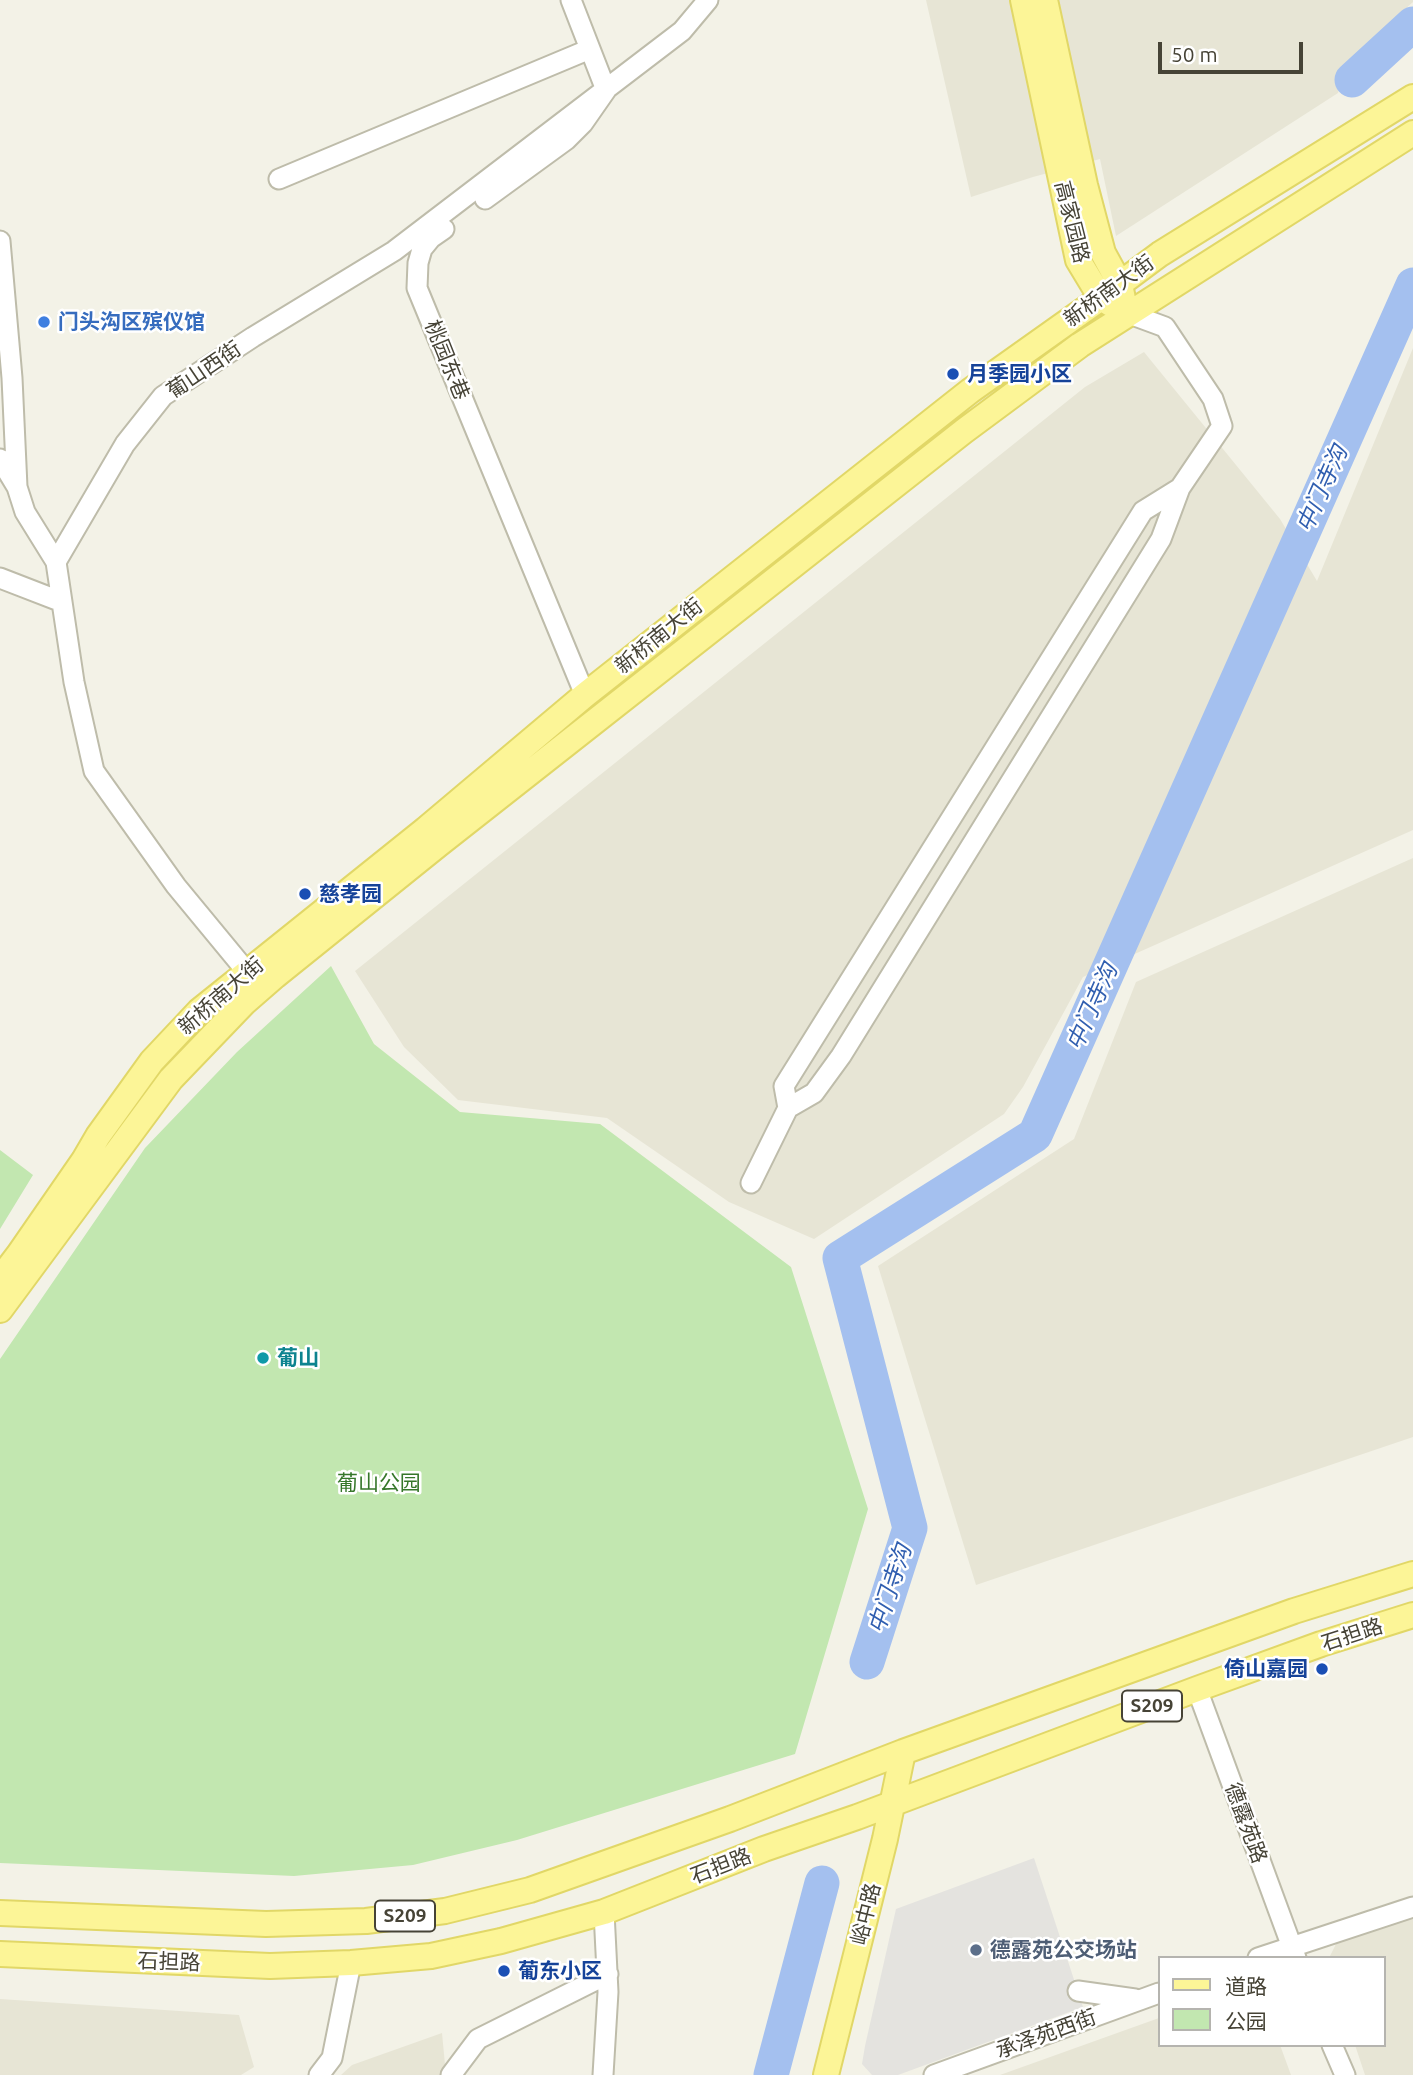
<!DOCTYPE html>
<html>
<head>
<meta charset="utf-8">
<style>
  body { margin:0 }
  #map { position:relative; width:1413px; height:2075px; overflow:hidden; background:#f3f2e7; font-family:Ubuntu,"Noto Sans SC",sans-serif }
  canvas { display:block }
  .legend { position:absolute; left:1158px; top:1956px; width:228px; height:91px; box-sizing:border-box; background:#fff; border:2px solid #b5b4af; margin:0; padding:9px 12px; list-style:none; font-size:21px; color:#464336 }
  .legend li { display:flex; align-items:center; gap:14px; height:35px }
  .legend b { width:35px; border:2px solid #b5b4af }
  .scale { position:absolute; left:1158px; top:42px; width:145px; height:32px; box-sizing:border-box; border:4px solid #464336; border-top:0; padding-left:9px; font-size:21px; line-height:24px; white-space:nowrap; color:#464336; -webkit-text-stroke:5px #fff; paint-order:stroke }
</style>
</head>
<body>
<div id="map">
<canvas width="1413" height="2075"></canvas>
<ul class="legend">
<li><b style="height:9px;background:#fcf597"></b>道路</li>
<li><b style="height:19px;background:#c2e7b0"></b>公园</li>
</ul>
<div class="scale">50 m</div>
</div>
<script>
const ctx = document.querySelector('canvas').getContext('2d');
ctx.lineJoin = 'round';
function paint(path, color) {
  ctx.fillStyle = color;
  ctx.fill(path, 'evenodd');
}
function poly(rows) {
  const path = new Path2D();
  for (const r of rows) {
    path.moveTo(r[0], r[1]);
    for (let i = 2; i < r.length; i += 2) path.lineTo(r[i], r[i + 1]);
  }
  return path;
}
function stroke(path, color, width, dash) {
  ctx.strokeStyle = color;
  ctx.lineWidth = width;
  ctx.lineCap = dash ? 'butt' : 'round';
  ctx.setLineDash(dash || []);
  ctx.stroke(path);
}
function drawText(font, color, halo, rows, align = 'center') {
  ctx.font = font + ' Ubuntu,"Noto Sans SC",sans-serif';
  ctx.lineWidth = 5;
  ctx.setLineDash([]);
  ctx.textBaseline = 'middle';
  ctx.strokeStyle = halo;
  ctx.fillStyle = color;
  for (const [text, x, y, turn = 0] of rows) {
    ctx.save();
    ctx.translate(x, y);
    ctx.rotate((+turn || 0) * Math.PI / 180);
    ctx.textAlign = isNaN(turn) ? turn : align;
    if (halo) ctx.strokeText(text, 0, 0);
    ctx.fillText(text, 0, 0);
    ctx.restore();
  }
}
const residential = poly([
  [926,0,1413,0,1413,2,1347,62,1338,93,1116,236,1100,159,1033,177,971,197],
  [1413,348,1413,830,1083,977,1023,1087,1004,1114,814,1239,729,1202,607,1118,458,1100,404,1047,355,971,1085,387,1144,352,1280,519,1317,581],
  [1413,858,1413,1437,976,1585,878,1266,1074,1139,1136,982],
  [1413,1916,1413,2075,1365,2075,1355,2045,1383,2045,1383,1958,1329,1958,1337,1942],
  [0,1999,239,2015,254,2067,241,2075,0,2075],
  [1159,2018,1159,2045,1280,2045,1291,2075,1000,2075],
  [442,2033,446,2075,341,2075,352,2065]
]);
const green = poly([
  [331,966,374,1044,460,1112,600,1124,791,1267,868,1509,795,1754,517,1840,413,1865,294,1876,0,1863,0,1359,145,1148,237,1052],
  [0,1150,33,1175,0,1229]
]);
const parking = poly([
  [1034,1858,1083,2007,898,2075,872,2075,862,2064,865,2046,896,1909]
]);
const river = poly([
  [1352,80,1413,24],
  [867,1662,910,1528,840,1258,1035,1135,1413,285],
  [771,2075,822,1883]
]);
const minor = poly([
  [279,179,590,49],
  [485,199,566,140,583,123,606,90,571,0],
  [444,229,431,238,422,249,418,263,417,288,585,695],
  [0,241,12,378,17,487],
  [0,459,17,487,25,512,56,562],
  [0,578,62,602],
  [247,972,176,886,94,771,74,682,56,562,125,444,163,396,253,337,394,251,682,31,708,0],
  [788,1108,784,1086,1143,511,1180,488],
  [751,1183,788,1108,814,1093,841,1056,1161,539,1180,488,1222,426,1213,399,1165,327,1127,313],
  [1197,1689,1296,1958],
  [1258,1958,1413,1907],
  [1078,1991,1135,1999],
  [1332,2045,1345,2075],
  [319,2075,332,2058,351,1963],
  [451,2075,478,2039,608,1974],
  [603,2075,608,1992,604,1912],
  [934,2075,1159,1993]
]);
const major = poly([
  [1023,0,1078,260,1101,298,1114,306],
  [1045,0,1085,185,1103,253,1120,284,1123,299],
  [0,1279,19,1254,84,1160,98,1136,152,1061,199,1011,426,829,585,695,970,391,1101,298,1160,254,1413,97],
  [0,1310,171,1079,244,1003,275,976,439,844,964,431,1080,345,1413,133],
  [0,1913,266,1924,366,1921,445,1911,530,1890,730,1819,903,1752,1294,1611,1413,1574],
  [0,1954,270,1966,351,1963,431,1956,501,1941,604,1912,764,1849,857,1817,1197,1689,1321,1644,1413,1615],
  [826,2075,885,1839,903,1752]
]);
const markers = [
  [44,322,7,"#3f7fe0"],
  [953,374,7,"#1a4fb4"],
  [305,894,7,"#1a4fb4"],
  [263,1358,7,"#0f9aa8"],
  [1322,1669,7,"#1a4fb4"],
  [976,1950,7,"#5c6f8a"],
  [504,1971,7,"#1a4fb4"]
];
const shields = [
  [1152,1706,60],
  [405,1916,60]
];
const shieldNames = [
  ["S209",1152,1706],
  ["S209",405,1916]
];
const streetNames = [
  ["高家园路",1072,222,76],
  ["新桥南大街",1109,291,-36],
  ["桃园东巷",447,360,68],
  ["葡山西街",204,370,-34],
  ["新桥南大街",659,636,-39],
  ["新桥南大街",221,996,-41],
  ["石担路",1352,1635,-18],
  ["德露苑路",1246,1823,70],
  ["石担路",721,1866,-21],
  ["峪中路",866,1914,-76],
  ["石担路",169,1962,2],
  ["承泽苑西街",1046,2034,-20]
];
const shopNames = [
  ["门头沟区殡仪馆",58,322]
];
const transitNames = [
  ["月季园小区",967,374],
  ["慈孝园",319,894],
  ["倚山嘉园",1308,1669,"right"],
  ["葡东小区",518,1971]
];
const cultureNames = [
  ["葡山",277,1358]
];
const parkNames = [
  ["葡山公园",379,1483]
];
const serviceNames = [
  ["德露苑公交场站",990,1950]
];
const waterNames = [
  ["中门寺沟",1322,489,-66],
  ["中门寺沟",1092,1007,-66],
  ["中门寺沟",890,1589,-72]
];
paint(residential, '#e7e5d5');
paint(green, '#c2e7b0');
paint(parking, '#e4e3df');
stroke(river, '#a4c0ef', 35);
stroke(minor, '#bebcaa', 23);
stroke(major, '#e1d767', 28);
stroke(minor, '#fff', 19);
stroke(major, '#fcf597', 24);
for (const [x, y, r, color] of markers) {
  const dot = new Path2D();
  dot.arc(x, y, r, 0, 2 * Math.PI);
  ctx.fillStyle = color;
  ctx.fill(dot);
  stroke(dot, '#fff', 2.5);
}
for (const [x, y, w] of shields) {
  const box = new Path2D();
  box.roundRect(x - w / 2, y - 15.5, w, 31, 5);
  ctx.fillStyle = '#fff';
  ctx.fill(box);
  stroke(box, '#464336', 2);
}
drawText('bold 19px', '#464336', null, shieldNames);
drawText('21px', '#464336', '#fff', streetNames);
drawText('bold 21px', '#366cbe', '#fff', shopNames, 'left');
drawText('bold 21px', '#164399', '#fff', transitNames, 'left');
drawText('bold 21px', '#0d838f', '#fff', cultureNames, 'left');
drawText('21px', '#36772a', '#fff', parkNames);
drawText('bold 21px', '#4e5e75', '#fff', serviceNames, 'left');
drawText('italic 23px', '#315fb0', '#fff', waterNames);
</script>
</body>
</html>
